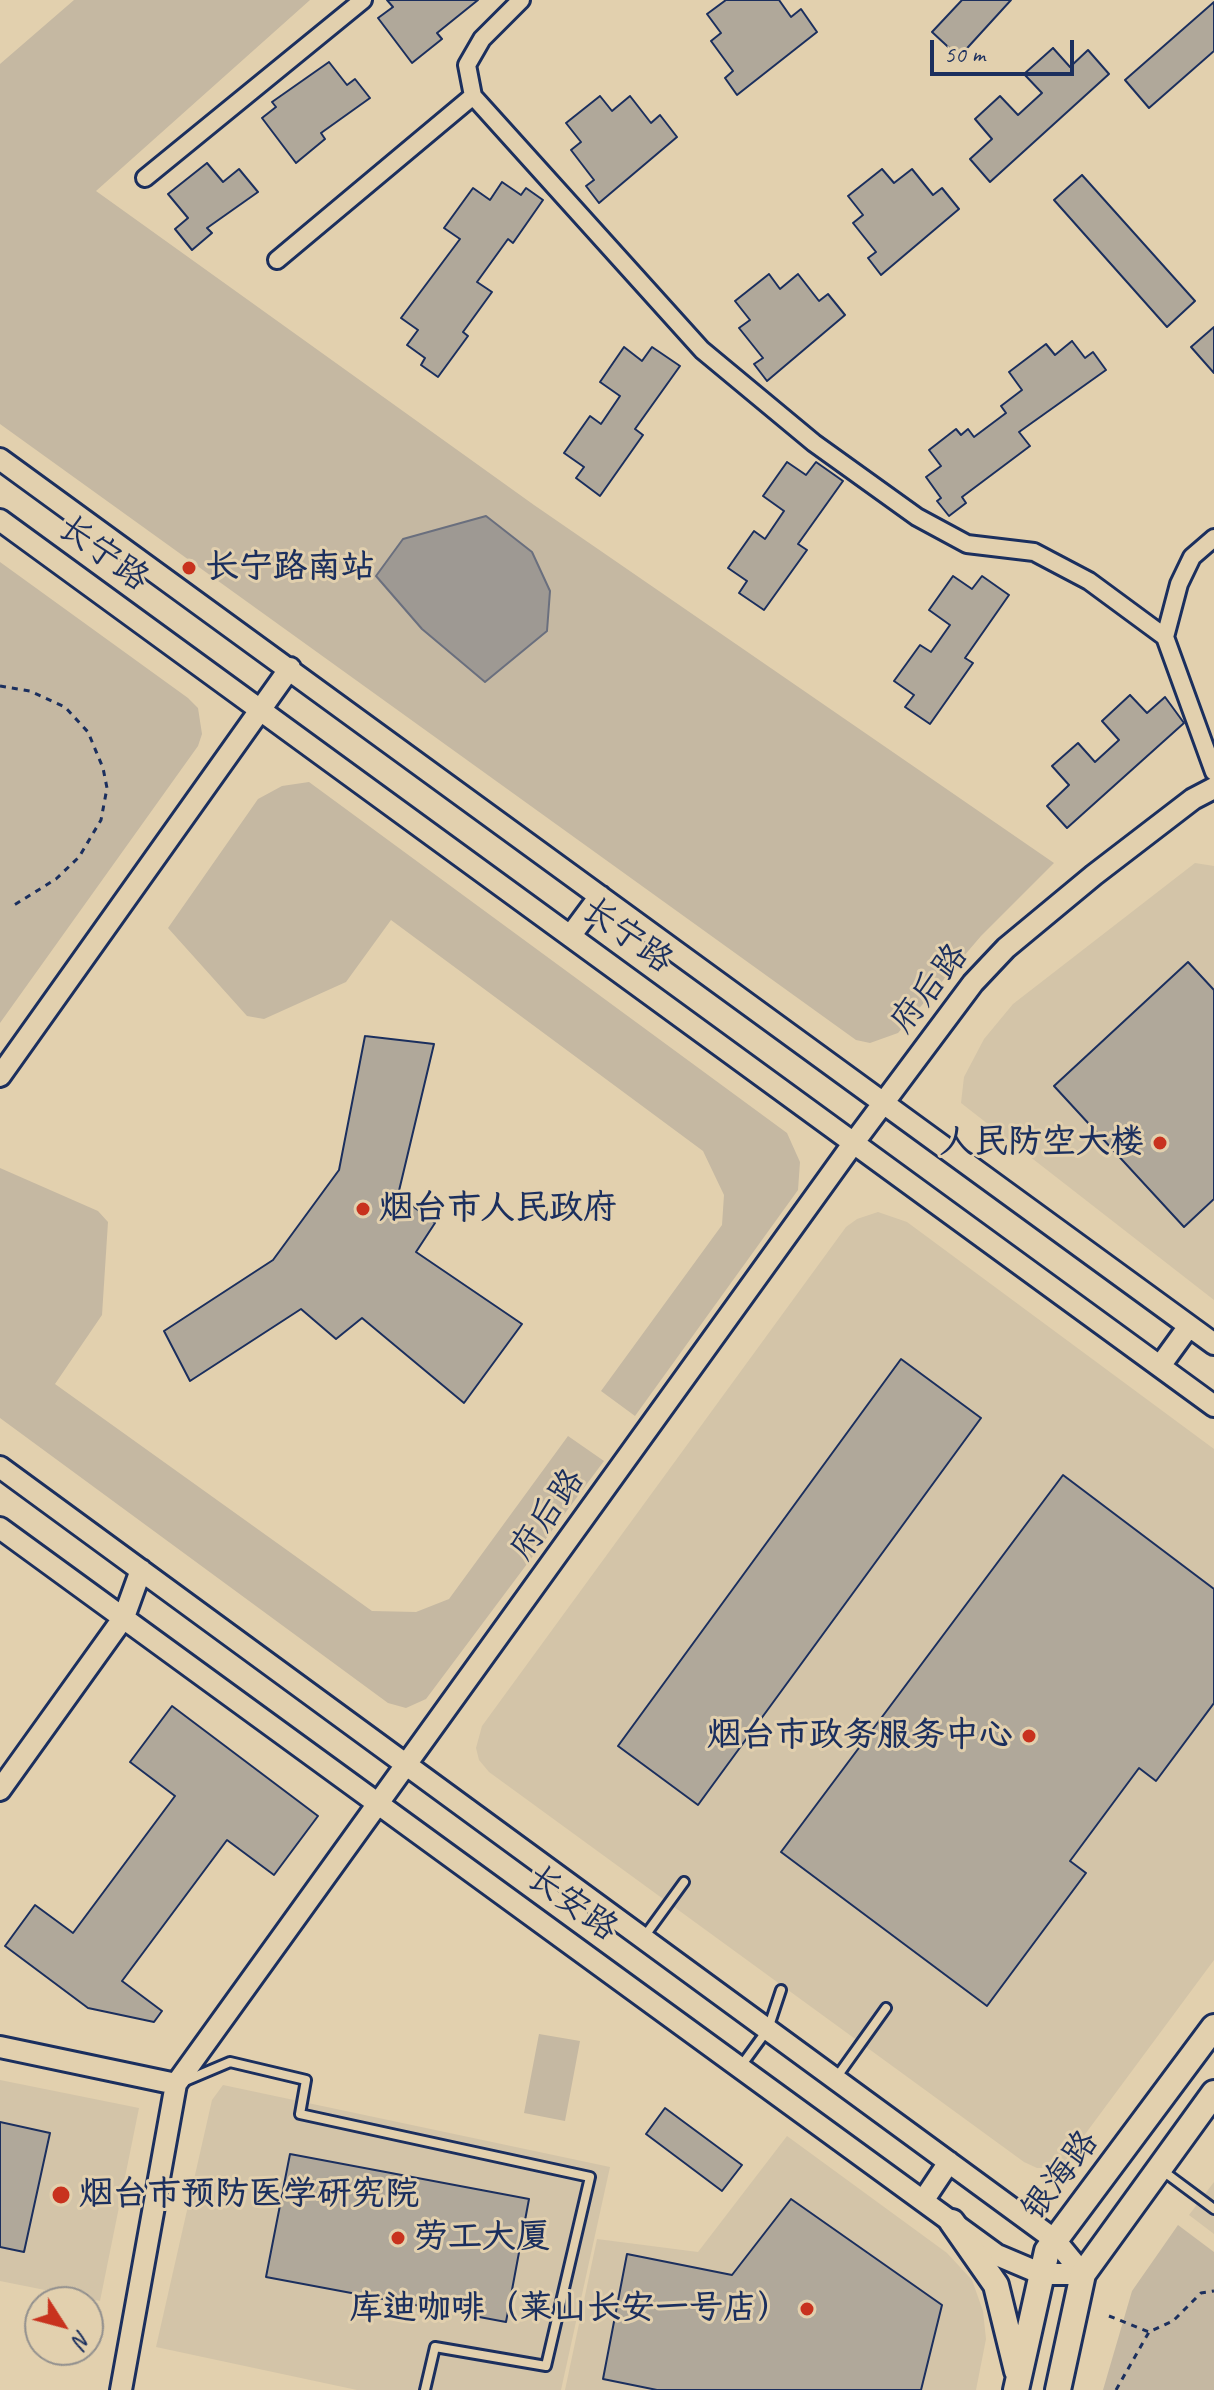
<!DOCTYPE html>
<html>
<head>
<meta charset="utf-8">
<style>
  body { margin:0 }
  #map { position:relative; width:1214px; height:2390px; overflow:hidden; background:#e2d0ae; font-family:Caveat,sans-serif }
  canvas { display:block }
  .north { position:absolute; left:24px; top:2286px; width:80px; height:80px; box-sizing:border-box; background:#e2d0ae; border:2px solid #92908e; border-radius:50%; rotate:126deg; font-size:22px; font-weight:700; line-height:32px; text-align:center; color:#1b2f5e }
  .north::after { content:''; display:block; margin:auto; width:28px; height:36px; background:#c8321e; clip-path:polygon(50% 0,100% 100%,50% 72%,0 100%) }
  .scale { position:absolute; left:930px; top:40px; width:144px; height:36px; box-sizing:border-box; border:4px solid #1b2f5e; border-top:0; padding-left:10px; font-size:24px; line-height:28px; white-space:nowrap; color:#1b2f5e; -webkit-text-stroke:6px #e2d0ae; paint-order:stroke }
</style>
</head>
<body>
<div id="map">
<canvas width="1214" height="2390"></canvas>
<div class="north">N</div>
<div class="scale">50 m</div>
</div>
<script>
const ctx = document.querySelector('canvas').getContext('2d');
ctx.lineJoin = 'round';
function paint(path, color) {
  ctx.fillStyle = color;
  ctx.fill(path, 'evenodd');
}
function poly(rows) {
  const path = new Path2D();
  for (const r of rows) {
    path.moveTo(r[0], r[1]);
    for (let i = 2; i < r.length; i += 2) path.lineTo(r[i], r[i + 1]);
  }
  return path;
}
function stroke(path, color, width, dash) {
  ctx.strokeStyle = color;
  ctx.lineWidth = width;
  ctx.lineCap = dash ? 'butt' : 'round';
  ctx.setLineDash(dash || []);
  ctx.stroke(path);
}
function drawText(font, color, halo, rows, align = 'center') {
  ctx.font = font + ' Caveat,"LXGW WenKai TC",sans-serif';
  ctx.lineWidth = 6;
  ctx.setLineDash([]);
  ctx.textBaseline = 'middle';
  ctx.strokeStyle = halo;
  ctx.fillStyle = color;
  for (const [text, x, y, turn = 0] of rows) {
    ctx.save();
    ctx.translate(x, y);
    ctx.rotate((+turn || 0) * Math.PI / 180);
    ctx.textAlign = isNaN(turn) ? turn : align;
    if (halo) ctx.strokeText(text, 0, 0);
    ctx.fillText(text, 0, 0);
    ctx.restore();
  }
}
const built = poly([
  [1195,863,1214,866,1214,1300,961,1103,964,1077,984,1039,1013,1004],
  [878,1212,907,1222,1214,1449,1214,1960,1066,2160,1051,2168,1037,2168,1024,2162,489,1772,479,1760,476,1748,482,1726,846,1227,857,1219],
  [0,2080,139,2108,100,2301,0,2281],
  [223,2085,610,2167,561,2390,357,2390,156,2347,212,2100],
  [787,2136,947,2253,972,2280,983,2311,986,2339,976,2390,565,2390,597,2239,698,2252],
  [1214,2182,1214,2234,1189,2215]
]);
const green = poly([
  [74,0,310,0,96,191,534,505,1054,863,981,936,898,1033,870,1043,856,1040,0,424,0,64],
  [0,562,188,698,198,708,202,734,198,746,0,1023],
  [309,782,787,1133,800,1162,798,1190,635,1416,601,1391,722,1225,724,1195,703,1151,391,920,346,982,264,1019,247,1016,168,928,258,799,282,786],
  [0,1168,98,1211,108,1222,102,1315,55,1384,372,1611,416,1612,449,1599,568,1436,604,1461,426,1699,406,1708,388,1703,0,1418],
  [539,2034,580,2041,565,2121,524,2113],
  [1178,2225,1214,2252,1214,2390,1103,2390,1132,2291]
]);
const water = poly([
  [486,516,532,552,550,591,547,631,485,682,422,629,376,576,403,539,486,516]
]);
const building = poly([
  [387,0,478,0,437,33,442,39,412,63,378,18,393,7,387,0],
  [726,0,779,0,791,17,801,9,817,32,737,95,725,78,733,71,711,41,721,33,707,14,726,0],
  [962,0,1011,0,959,57,932,32,962,0],
  [1214,2,1214,51,1149,108,1125,80,1214,2],
  [1053,48,1070,67,1088,50,1109,74,990,182,970,159,992,139,975,119,1000,96,1018,115,1042,93,1024,74,1053,48],
  [329,62,347,85,355,79,370,98,321,133,325,139,296,163,262,118,276,107,272,102,329,62],
  [600,96,612,111,630,96,651,123,660,115,677,137,599,203,586,186,594,180,571,150,581,142,566,123,600,96],
  [207,163,223,182,239,169,258,192,207,228,212,233,192,250,175,229,188,218,168,194,207,163],
  [882,169,894,183,912,169,933,195,942,188,959,209,881,275,868,258,876,252,853,223,863,215,848,196,882,169],
  [1082,175,1195,301,1167,327,1054,200,1082,175],
  [502,182,521,195,526,188,543,200,513,243,508,239,477,282,492,292,463,332,468,336,438,377,421,365,425,358,407,345,418,330,401,318,460,239,444,228,473,188,490,200,502,182],
  [769,274,780,289,798,274,819,301,828,294,845,315,767,381,754,364,763,358,739,328,750,320,735,301,769,274],
  [1214,327,1214,373,1191,347,1214,327],
  [1072,341,1085,358,1093,352,1106,370,1019,432,1030,446,962,497,966,503,949,516,937,501,941,498,926,477,941,466,929,450,956,429,961,435,968,429,974,437,1006,413,1001,406,1022,390,1009,372,1046,344,1055,355,1072,341],
  [624,347,642,361,652,347,680,366,635,429,643,435,600,496,576,478,584,467,564,453,590,416,601,424,620,396,600,382,624,347],
  [787,462,806,475,816,462,843,481,798,544,807,550,764,610,739,593,747,581,728,568,754,531,765,539,784,511,763,496,787,462],
  [953,576,972,589,982,576,1009,595,965,658,973,663,930,724,905,707,914,695,894,681,920,645,931,652,950,625,929,610,953,576],
  [1130,695,1147,713,1165,697,1184,723,1067,828,1047,806,1069,785,1052,766,1078,743,1095,762,1119,740,1102,721,1130,695],
  [1188,962,1214,990,1214,1199,1184,1227,1054,1086,1188,962],
  [365,1036,434,1044,398,1195,435,1223,416,1252,522,1324,464,1403,362,1318,336,1339,301,1309,190,1381,164,1331,273,1260,339,1170,365,1036],
  [901,1359,981,1418,698,1805,618,1746,901,1359],
  [1063,1475,1214,1589,1214,1703,1156,1781,1139,1768,1070,1861,1086,1873,987,2006,781,1852,1063,1475],
  [172,1706,318,1816,274,1875,227,1840,122,1981,162,2011,154,2022,88,2008,5,1946,35,1905,73,1933,175,1796,130,1762,172,1706],
  [665,2108,742,2165,722,2191,646,2134,665,2108],
  [0,2122,50,2133,24,2252,0,2247,0,2122],
  [290,2154,529,2199,506,2322,266,2277,290,2154],
  [791,2199,942,2305,921,2390,657,2390,603,2379,627,2254,732,2275,791,2199]
]);
const path = poly([
  [0,686,30,691,65,707,88,732,103,768,107,788,101,820,79,857,56,879,11,907],
  [1109,2316,1149,2332,1173,2321,1201,2293,1214,2291],
  [1116,2390,1149,2332]
]);
const service = poly([
  [644,1937,684,1882],
  [741,2066,768,2029,781,1990],
  [836,2078,886,2008],
  [185,2081,230,2062,306,2080,300,2114,590,2177,546,2366,435,2347,425,2390],
  [1163,2171,1214,2209]
]);
const minor = poly([
  [473,96,702,350,814,443,917,517,967,544,1034,552,1089,581,1165,637],
  [145,178,363,0],
  [277,260,473,96,467,65,482,39,521,0],
  [1214,538,1192,557,1179,584,1165,637,1214,772]
]);
const tertiary = poly([
  [0,459,1214,1344],
  [0,520,1214,1406],
  [571,935,600,896],
  [0,1076,290,668],
  [1160,1366,1189,1326],
  [0,1467,1055,2240,1083,2274],
  [0,1528,997,2255,1042,2274,1083,2274],
  [0,1790,124,1617,141,1570],
  [0,2047,176,2084],
  [923,2201,949,2162],
  [121,2390,176,2084,855,1141,973,983,1006,948,1094,875,1193,799,1214,788]
]);
const secondary = poly([
  [952,2222,996,2285,1017,2371],
  [1016,2390,1047,2251,1214,2027],
  [1058,2390,1083,2274,1214,2093]
]);
const markers = [
  [189,568,8,"#c8321e"],
  [1160,1143,8,"#c8321e"],
  [363,1209,8,"#c8321e"],
  [1029,1736,8,"#c8321e"],
  [61,2195,10,"#c8321e"],
  [398,2238,8,"#c8321e"],
  [807,2309,8,"#c8321e"]
];
const streetNames = [
  ["长宁路",103,554,36],
  ["长宁路",627,936,36],
  ["府后路",930,989,-52],
  ["府后路",548,1515,-55],
  ["长安路",572,1904,36],
  ["银海路",1061,2176,-53]
];
const poiNames = [
  ["长宁路南站",205,568],
  ["人民防空大楼",1144,1143,"right"],
  ["烟台市人民政府",379,1209],
  ["烟台市政务服务中心",1013,1736,"right"],
  ["烟台市预防医学研究院",79,2195],
  ["劳工大厦",414,2238],
  ["库迪咖啡（莱山长安一号店）",791,2309,"right"]
];
paint(built, '#d3c4a8');
paint(green, '#c5b8a2');
paint(water, '#9e9993');
stroke(water, '#6a6f7e', 2);
paint(building, '#b0a89a');
stroke(building, '#1b2f5e', 2);
stroke(service, '#1b2f5e', 14);
stroke(minor, '#1b2f5e', 22);
stroke(tertiary, '#1b2f5e', 26);
stroke(secondary, '#1b2f5e', 30);
stroke(path, '#1b2f5e', 3, [6, 6]);
stroke(service, '#e2d0ae', 8);
stroke(minor, '#e2d0ae', 16);
stroke(tertiary, '#e2d0ae', 20);
stroke(secondary, '#e2d0ae', 24);
for (const [x, y, r, color] of markers) {
  const dot = new Path2D();
  dot.arc(x, y, r, 0, 2 * Math.PI);
  ctx.fillStyle = color;
  ctx.fill(dot);
  stroke(dot, '#e2d0ae', 3);
}
drawText('34px', '#1b2f5e', '#e2d0ae', streetNames);
drawText('bold 34px', '#1b2f5e', '#e2d0ae', poiNames, 'left');
</script>
</body>
</html>
